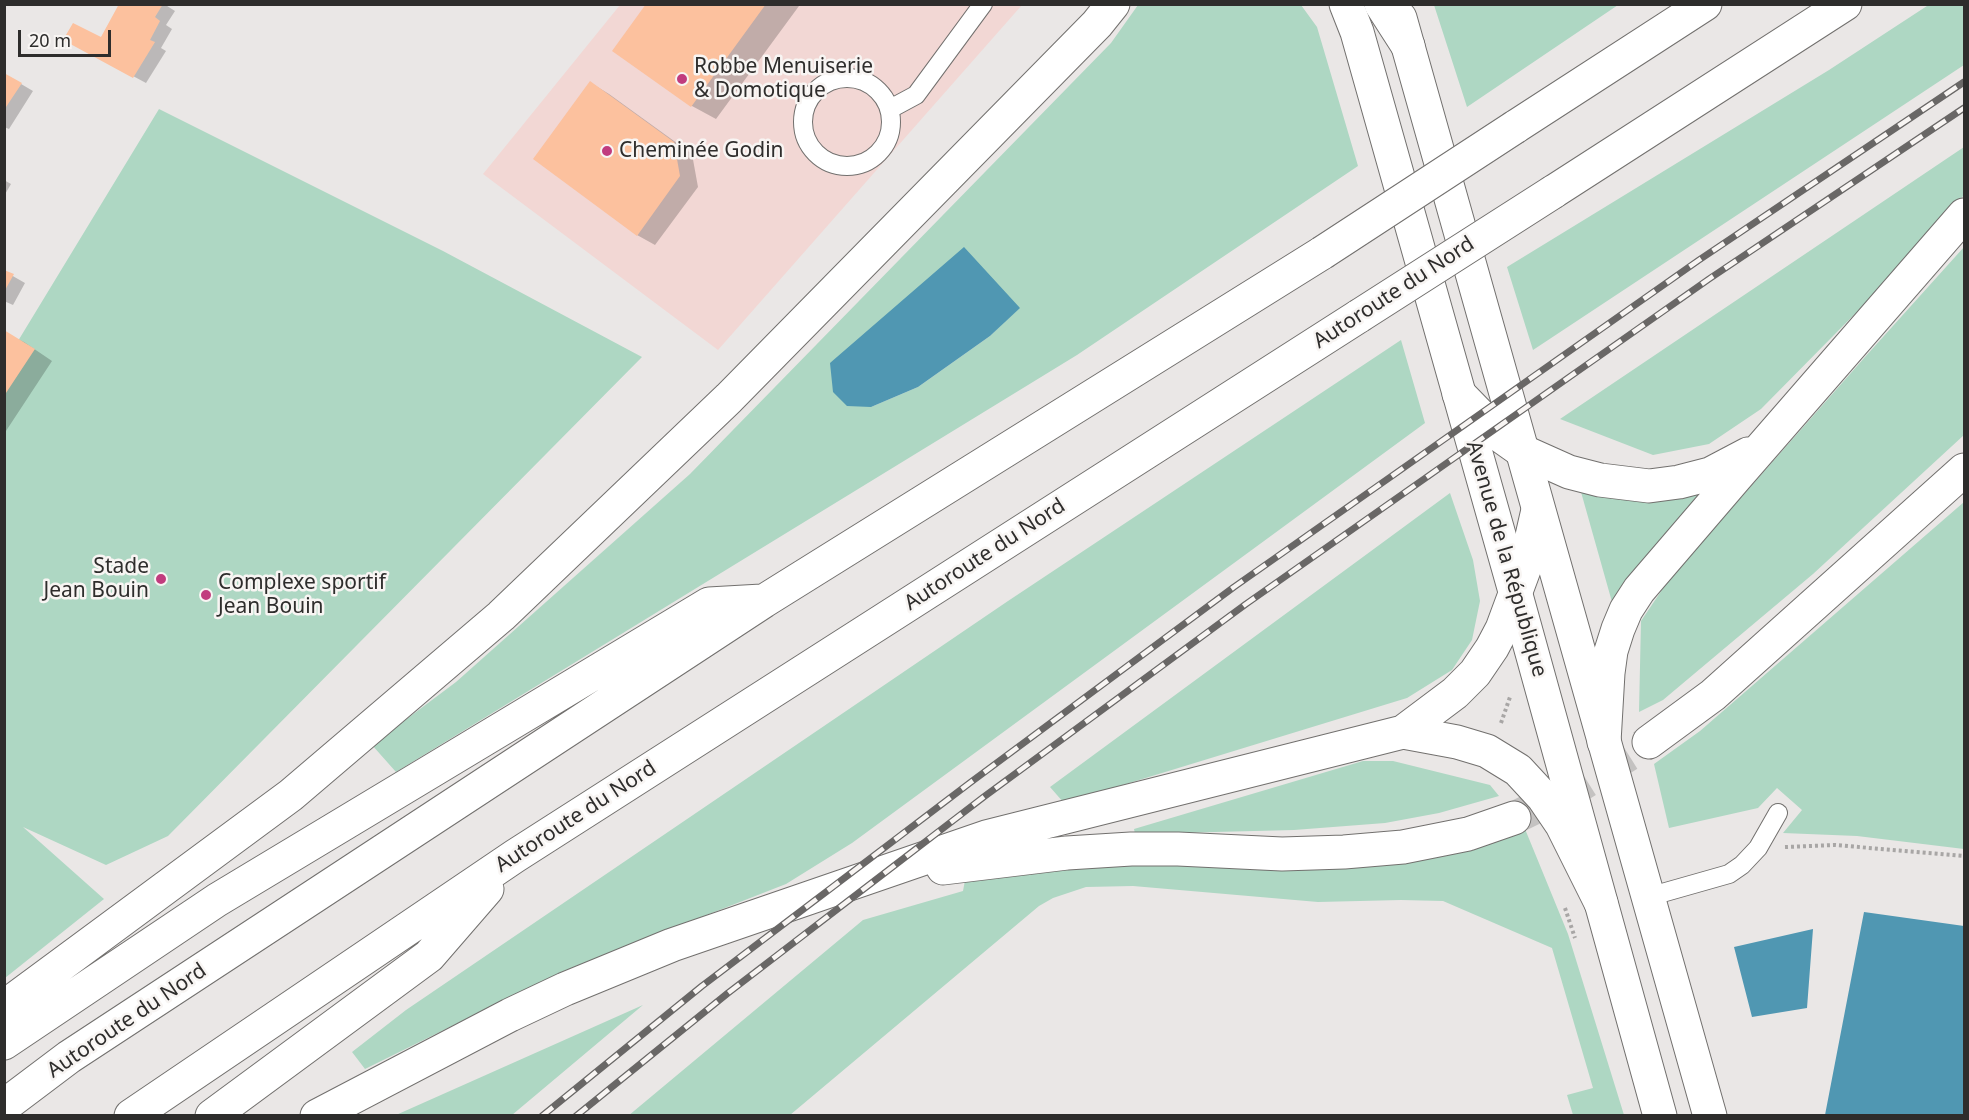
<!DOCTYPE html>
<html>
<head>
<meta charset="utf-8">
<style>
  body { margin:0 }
  #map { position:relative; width:1969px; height:1120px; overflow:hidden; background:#eae7e6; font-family:"Noto Sans",sans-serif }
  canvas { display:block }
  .frame { position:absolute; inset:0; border:6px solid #2e2d2c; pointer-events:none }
  .scale { position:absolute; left:18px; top:30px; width:93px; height:27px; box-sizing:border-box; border:3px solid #2e2d2c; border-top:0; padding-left:8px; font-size:18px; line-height:21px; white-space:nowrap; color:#2e2d2c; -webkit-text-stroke:4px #f8f5f3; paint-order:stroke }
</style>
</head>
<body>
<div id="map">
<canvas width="1969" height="1120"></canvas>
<div class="frame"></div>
<div class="scale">20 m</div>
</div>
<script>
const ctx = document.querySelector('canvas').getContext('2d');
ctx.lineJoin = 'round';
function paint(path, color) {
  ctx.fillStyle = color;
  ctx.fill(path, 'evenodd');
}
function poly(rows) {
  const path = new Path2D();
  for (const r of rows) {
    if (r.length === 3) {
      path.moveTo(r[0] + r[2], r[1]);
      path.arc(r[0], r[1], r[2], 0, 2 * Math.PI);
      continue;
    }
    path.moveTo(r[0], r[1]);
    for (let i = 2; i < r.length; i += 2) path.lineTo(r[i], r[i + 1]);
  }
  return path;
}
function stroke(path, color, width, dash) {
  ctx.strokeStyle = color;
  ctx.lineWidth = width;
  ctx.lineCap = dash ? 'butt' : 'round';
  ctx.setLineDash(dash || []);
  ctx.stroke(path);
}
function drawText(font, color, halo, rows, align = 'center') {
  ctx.font = font + ' "Noto Sans",sans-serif';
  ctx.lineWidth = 5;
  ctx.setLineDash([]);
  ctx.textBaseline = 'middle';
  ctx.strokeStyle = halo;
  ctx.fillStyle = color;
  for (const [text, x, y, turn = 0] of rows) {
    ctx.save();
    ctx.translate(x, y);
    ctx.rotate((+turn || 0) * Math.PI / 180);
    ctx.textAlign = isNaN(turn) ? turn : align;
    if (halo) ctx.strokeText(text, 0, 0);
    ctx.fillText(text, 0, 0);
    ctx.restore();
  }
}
const commercial = poly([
  [620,5,1022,5,718,350,483,174]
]);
const green = poly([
  [1930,4,1964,5,1964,65,1533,350,1507,267,1829,70],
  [1138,5,1301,5,1317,27,1358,166,1077,355,396,772,372,745,456,682,690,474,1111,43],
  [1020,307,990,336,918,387,871,407],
  [1434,5,1434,4,1618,5,1467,107],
  [159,109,443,251,642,357,168,836,106,865,23,827,104,899,5,978,4,364],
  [1964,147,1964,195,1909,259,1761,409,1709,444,1653,455,1560,419],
  [1964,247,1964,435,1813,574,1663,700,1639,712,1641,621,1670,578,1865,357],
  [1401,340,1425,423,852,843,786,884,561,972,365,1069,352,1052,406,1010,1008,601],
  [1709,489,1612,602,1581,492],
  [1450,493,1473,560,1480,601,1472,640,1452,670,1407,698,1064,803,1050,787],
  [1964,502,1964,849,1857,836,1783,833,1802,810,1777,788,1758,808,1669,828,1654,764,1700,731],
  [1363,761,1393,761,1490,785,1499,796,1439,813,1385,823,1294,830,1135,834,1134,829],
  [1525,829,1568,934,1624,1115,1573,1115,1567,1095,1593,1088,1552,948,1443,901,1401,900,1318,902,1133,886,1086,887,1053,898,1039,906,790,1115,628,1116,863,920,963,891,966,875,1025,867,1200,864,1294,870,1348,868,1404,861],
  [643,1005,512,1115,396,1115]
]);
const water = poly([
  [964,247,1020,308,990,336,918,387,871,407,847,406,833,392,830,363],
  [1864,912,1964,926,1964,1115,1825,1115],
  [1813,929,1807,1008,1752,1017,1734,947]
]);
const shadow = poly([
  [120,4,164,4,175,11,166,25,172,29,161,48,166,51,146,83,92,54],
  [648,4,797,4,799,6,716,119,692,106,614,50],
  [4,74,33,91,9,129,4,127],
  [591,83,609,94,692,154,698,187,655,245,637,235],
  [4,180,11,184,4,196],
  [4,271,25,283,13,305,4,301],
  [4,333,24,342,52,361,4,434]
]);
const building = poly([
  [119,4,163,4,155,17,160,21,150,40,155,42,133,78,63,40,73,23,101,37],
  [646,4,766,4,691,107,612,51],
  [4,73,22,83,4,110],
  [590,81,674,142,680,176,637,236,533,159],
  [4,270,14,274,4,292],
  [4,330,35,349,4,396]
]);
const motorwayTunnel = poly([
  [1514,818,1579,786,1649,742]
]);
const path = poly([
  [1501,723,1510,697],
  [1785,847,1835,845,1964,856],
  [1565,908,1575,938]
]);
const service = poly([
  [847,122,44],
  [890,109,916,95,983,4],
  [1648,897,1729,874,1742,865,1758,848,1778,813]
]);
const secondary = poly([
  [1346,4,1357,32,1516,595,1660,1116],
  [1400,18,1710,1116]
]);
const motorway = poly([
  [1381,4,1408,46],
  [1515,127,1705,4],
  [1553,192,1845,4],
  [1459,394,1498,434,1522,451,1569,472,1600,480,1649,486,1679,482,1710,474,1748,454],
  [1403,732,1457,742,1487,751,1518,770,1543,797,1562,825,1601,903],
  [1604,742,1608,673,1611,651,1618,629,1626,610,1639,590,1736,477,1964,215],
  [1649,742,1713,695,1964,470],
  [943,868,1067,853,1131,849,1178,849,1282,854,1344,852,1403,847,1468,834,1514,818],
  [4,1007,291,795,501,616,729,398,1097,24,1113,4],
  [4,1043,217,900,709,604,762,601],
  [4,1106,69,1057,764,601,1322,253],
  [131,1116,515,856,1359,316],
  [212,1116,429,956,487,889],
  [317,1116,510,1015,565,989,672,945,986,837,1403,732,1455,693,1475,673,1492,648,1502,629,1525,567,1538,510]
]);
const rail = poly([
  [542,1116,702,986,971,782,1234,587,1699,260,1964,82],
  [576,1116,728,993,985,796,1246,604,1709,279,1964,108]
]);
const motorwayBridge = poly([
  [1322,253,1515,127],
  [1359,316,1553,192]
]);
const markers = [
  [682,79,6,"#c13c7e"],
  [607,151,6,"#c13c7e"],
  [161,579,6,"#c13c7e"],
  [206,595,6,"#c13c7e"]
];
const poiNames = [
  ["Robbe Menuiserie",694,67],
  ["& Domotique",694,91],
  ["Cheminée Godin",619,151],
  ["Stade",149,567,"right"],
  ["Jean Bouin",149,591,"right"],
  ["Complexe sportif",218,583],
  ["Jean Bouin",218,607]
];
const streetNames = [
  ["Autoroute du Nord",1394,293,-33],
  ["Autoroute du Nord",985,555,-33],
  ["Avenue de la République",1506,559,74],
  ["Autoroute du Nord",576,817,-33],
  ["Autoroute du Nord",127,1021,-34]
];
paint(commercial, '#f2d7d4');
paint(green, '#aed7c3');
paint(water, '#5097b2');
paint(shadow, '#0003');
paint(building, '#fcc19e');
stroke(motorwayTunnel, '#c4c2c1', 33, [33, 16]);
stroke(service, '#72706e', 20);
stroke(secondary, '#72706e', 35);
stroke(motorway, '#72706e', 35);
stroke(path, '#a8a6a5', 4, [3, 3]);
stroke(service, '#fff', 18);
stroke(secondary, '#fff', 33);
stroke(motorway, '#fff', 33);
stroke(rail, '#696766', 7);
stroke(rail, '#f8f5f3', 4.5, [14]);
stroke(motorwayBridge, '#72706e', 35, []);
stroke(motorwayBridge, '#fff', 33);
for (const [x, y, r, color] of markers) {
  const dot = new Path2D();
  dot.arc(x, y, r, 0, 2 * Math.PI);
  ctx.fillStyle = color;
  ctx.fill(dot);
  stroke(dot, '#f8f5f3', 2);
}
drawText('21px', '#2e2d2c', '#f8f5f3', poiNames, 'left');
drawText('21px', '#2e2d2c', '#f8f5f3', streetNames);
</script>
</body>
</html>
